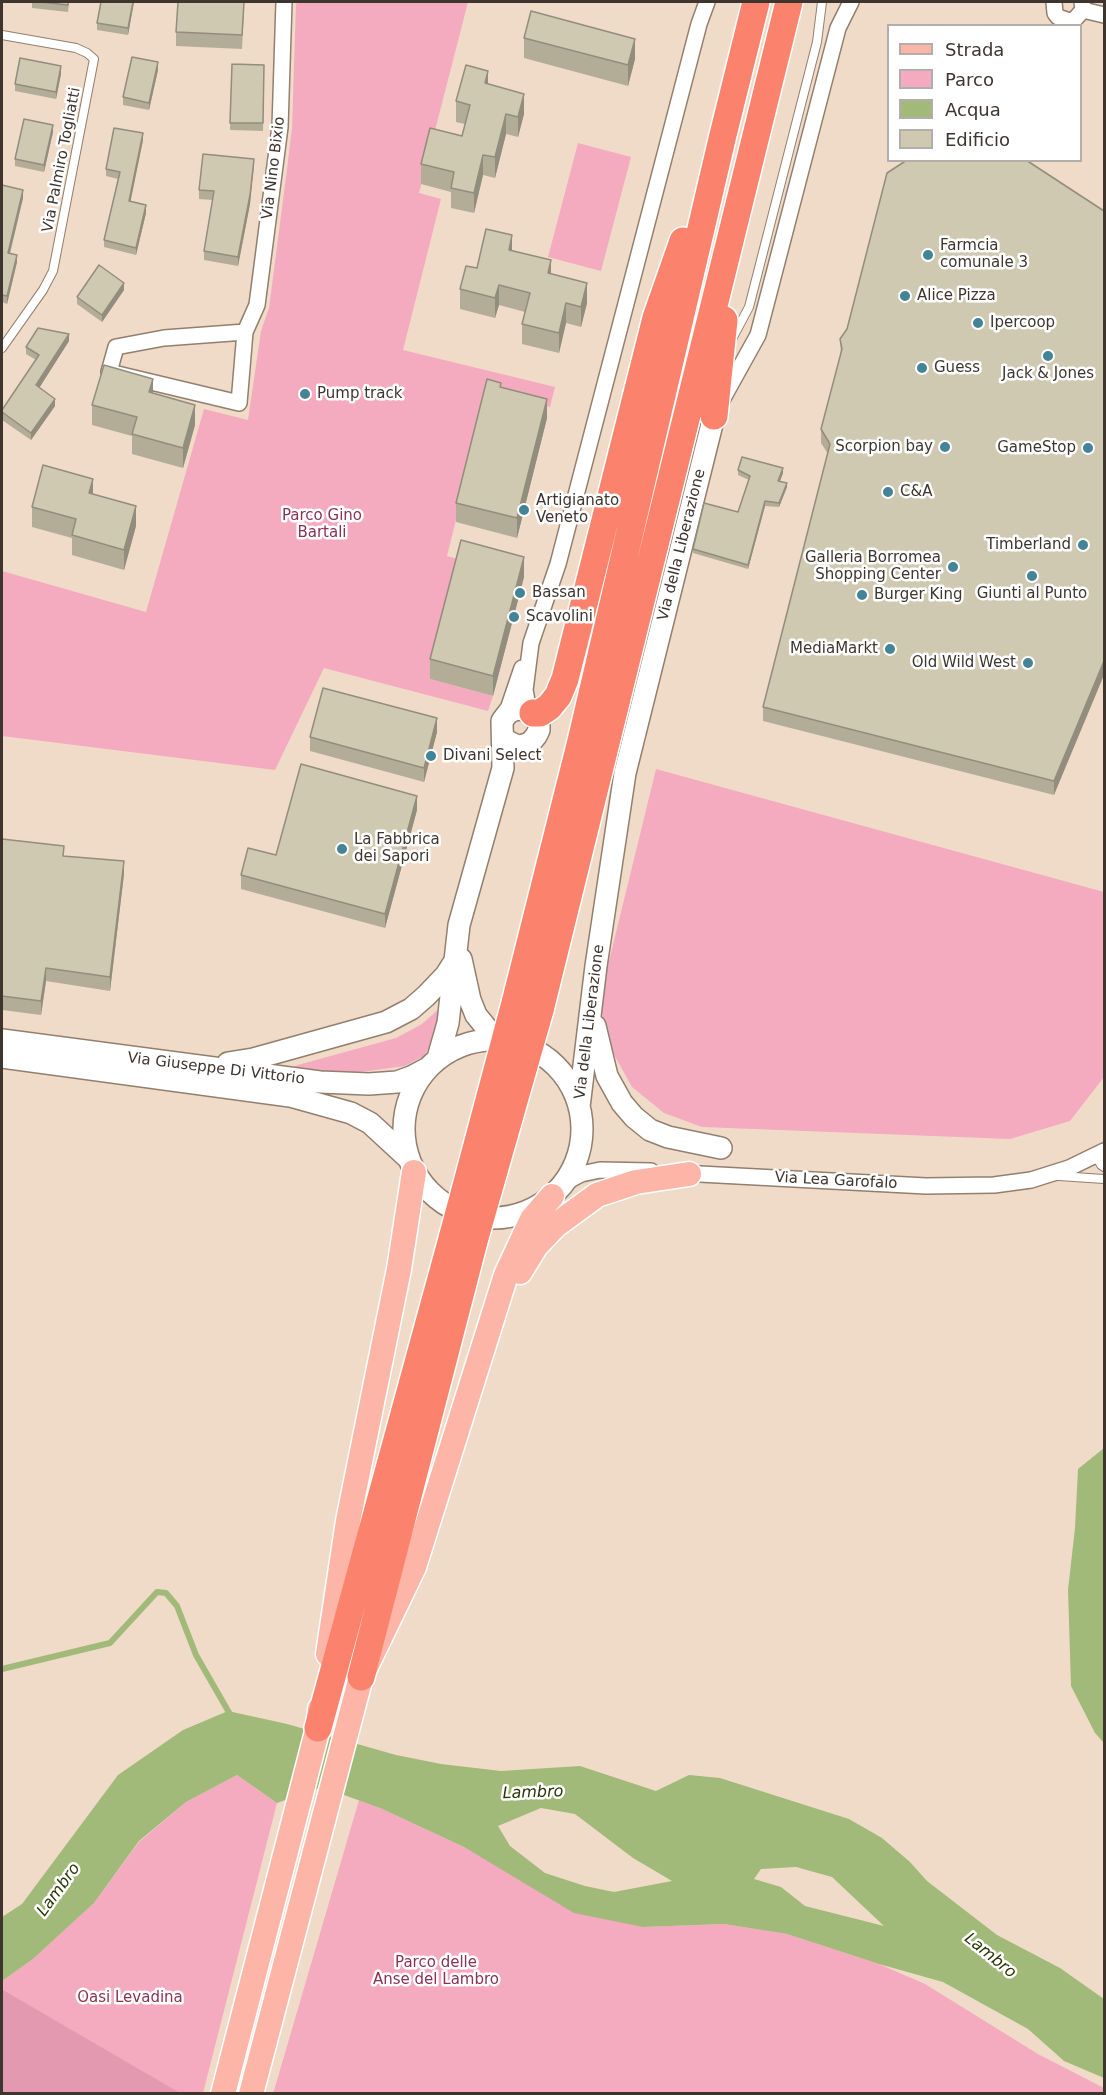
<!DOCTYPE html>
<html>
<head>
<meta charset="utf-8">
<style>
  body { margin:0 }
  #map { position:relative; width:1106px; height:2095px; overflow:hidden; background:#f0dbc8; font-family:"DejaVu Sans",sans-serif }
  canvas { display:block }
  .frame { position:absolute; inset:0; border:3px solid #3e352e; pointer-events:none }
  .legend { position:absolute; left:887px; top:24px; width:195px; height:138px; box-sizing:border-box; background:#fff; border:2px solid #b2aeab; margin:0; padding:8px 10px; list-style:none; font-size:18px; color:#3e352e }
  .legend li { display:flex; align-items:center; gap:12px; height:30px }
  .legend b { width:30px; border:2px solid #b2aeab }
</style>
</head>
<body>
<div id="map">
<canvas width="1106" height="2095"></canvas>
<div class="frame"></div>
<ul class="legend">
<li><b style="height:8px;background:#fdb5a7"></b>Strada</li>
<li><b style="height:16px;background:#f4abc0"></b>Parco</li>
<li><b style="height:16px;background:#a1ba79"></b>Acqua</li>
<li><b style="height:16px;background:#d0c9b1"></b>Edificio</li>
</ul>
</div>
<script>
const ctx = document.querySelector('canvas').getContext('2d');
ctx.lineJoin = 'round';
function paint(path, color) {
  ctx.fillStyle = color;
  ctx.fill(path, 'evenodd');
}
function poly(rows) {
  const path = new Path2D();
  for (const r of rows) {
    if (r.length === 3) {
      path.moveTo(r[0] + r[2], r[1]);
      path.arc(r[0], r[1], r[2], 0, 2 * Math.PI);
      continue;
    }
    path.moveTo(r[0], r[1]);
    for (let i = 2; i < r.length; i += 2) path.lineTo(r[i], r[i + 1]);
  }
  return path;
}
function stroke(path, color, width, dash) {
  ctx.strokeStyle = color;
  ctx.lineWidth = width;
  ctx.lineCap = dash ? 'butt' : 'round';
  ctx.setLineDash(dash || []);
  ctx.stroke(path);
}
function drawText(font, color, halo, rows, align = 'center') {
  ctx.font = font + ' "DejaVu Sans",sans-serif';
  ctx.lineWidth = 5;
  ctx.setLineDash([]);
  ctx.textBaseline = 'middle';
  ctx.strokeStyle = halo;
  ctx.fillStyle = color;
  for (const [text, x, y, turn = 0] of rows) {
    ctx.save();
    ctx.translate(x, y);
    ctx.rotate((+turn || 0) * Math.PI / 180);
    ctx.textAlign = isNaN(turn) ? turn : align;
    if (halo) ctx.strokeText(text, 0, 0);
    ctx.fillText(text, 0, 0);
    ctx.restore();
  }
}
const green = poly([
  [299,2,468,2,419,193,441,199,403,350,555,387,550,407,488,392,447,556,461,560,430,679,493,696,488,711,324,668,275,770,2,736,2,571,146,612,204,409,248,420,261,331,269,308,286,177,292,128,296,4],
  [578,143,631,157,601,271,548,257],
  [656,769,1104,892,1104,1077,1070,1121,1010,1139,702,1127,664,1113,632,1087,606,1040,600,998],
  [440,1008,433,1042,424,1056,405,1066,346,1074,290,1069,298,1065,396,1038,422,1024],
  [237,1775,277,1803,203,2093,2,2094,2,1981,33,1959,94,1903,139,1842,186,1802],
  [359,1800,380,1808,464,1847,501,1868,643,1927,724,1924,787,1934,879,1964,925,1984,1038,2054,1104,2088,1104,2094,273,2094]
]);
const forest = poly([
  [2,1990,3,1990,180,2093,2,2093]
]);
const water = poly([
  [1104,1448,1104,1743,1095,1733,1071,1686,1068,1590,1075,1528,1078,1469],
  [228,1711,287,1724,396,1755,441,1764,501,1771,580,1766,656,1791,689,1775,720,1778,849,1819,882,1838,910,1862,927,1881,997,1935,1060,1968,1104,1999,1104,2078,1064,2061,1028,2029,943,1982,879,1964,787,1934,724,1924,643,1927,574,1913,464,1847,380,1808,322,1787,277,1803,237,1775,186,1802,139,1841,94,1903,33,1959,2,1981,2,1917,22,1904,118,1775,183,1730],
  [541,1808,575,1814,633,1858,672,1881,614,1892,585,1886,545,1873,510,1846,498,1826],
  [796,1867,832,1877,884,1926,805,1906,781,1887,754,1879,761,1869]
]);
const stream = poly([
  [2,1669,110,1643,157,1592,166,1593,177,1606,196,1655,231,1716]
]);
const lane = poly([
  [2,35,76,48,87,53,94,59,53,271,43,290,2,348],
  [732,339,749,307,817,42,822,2],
  [1095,1155,1101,1165,1104,1167],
  [1059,1176,1104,1179]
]);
const street = poly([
  [1054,2,1055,13,1058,17,1070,21,1075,19,1083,10,1082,2],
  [1083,10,1104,15],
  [245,332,164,338,116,347,109,372,239,403,245,332,257,305,280,127,284,2],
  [722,400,758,335,838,28,851,2],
  [531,712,528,706,525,690,531,643,558,564,699,24,707,2],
  [506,715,522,668],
  [681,1173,926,1186,994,1185,1031,1180,1069,1168,1104,1151],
  [564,1183,581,1174,600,1170,651,1171]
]);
const secondary = poly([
  [461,959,470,1000,476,1015,489,1031,502,1041],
  [595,1026,607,1076,622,1103,634,1117,650,1130,668,1137,721,1148],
  [493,1129,89],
  [2,1040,320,1082,369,1084,397,1082,411,1077,428,1068],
  [2,1057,290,1096,351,1113,370,1123,408,1158],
  [438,1058,448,1023,459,925,503,768,502,721,508,713,516,709,528,710,535,716,539,724,539,730,536,736,530,743,521,746,515,745,507,741,503,736],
  [228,1063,253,1059,386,1022,411,1009,426,996,446,975,453,964],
  [579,1107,596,966,625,773,714,416]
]);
const primary = poly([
  [520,1272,536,1246,556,1225,597,1195,636,1182,689,1174],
  [328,1654,348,1521,399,1269,414,1172],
  [223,2094,318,1728,320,1709],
  [251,2094,361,1677,414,1567,506,1275,532,1219,552,1196]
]);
const highway = poly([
  [714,416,724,320],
  [533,713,540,713,549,707,558,696,565,679,656,318,683,241],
  [515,1003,581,741,722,139,756,2],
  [540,1010,789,2],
  [361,1677,474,1241],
  [318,1728,453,1235]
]);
const highwayBridge = poly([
  [453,1235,515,1003],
  [474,1241,540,1010]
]);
const wall = poly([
  [32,2,69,2,68,12,32,8],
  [134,2,128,35,97,30,97,23],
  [244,12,242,49,176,46,176,32],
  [524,38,635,59,628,86,524,58],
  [232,64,264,65,263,131,230,130],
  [158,70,149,110,123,105,123,97],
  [61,74,56,99,15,91,15,84],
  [488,83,524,114,518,137,506,134,495,178,483,175,474,213,451,208,451,192,421,184,421,164,462,136,465,124,456,122,456,101],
  [53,132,44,172,15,166,15,159],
  [143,140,130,202,146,213,136,255,104,247,104,240,118,179,106,176,106,169],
  [254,168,250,204,238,266,204,260,204,251,213,200,199,199,199,190],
  [2,185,23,198,10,254,17,262,7,304,2,302],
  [1104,211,1054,795,763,721,763,707,828,454,821,443,821,429,841,355,840,339],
  [512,251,551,274,587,303,581,327,566,323,559,353,522,344,522,324,525,312,499,305,495,318,460,309,460,289,477,268],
  [124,290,102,322,77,304,77,297],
  [69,341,39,388,55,406,31,440,2,420,2,410,36,360,26,354,26,347],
  [501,387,547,418,517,538,456,522,456,503],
  [153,393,195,425,183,468,132,454,132,436,92,425,92,405],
  [738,470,783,473,780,481,787,487,779,507,765,506,748,569,693,553,693,549,738,512,749,480,738,475],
  [93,494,136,526,124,570,72,555,72,538,32,527,32,507],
  [524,577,493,696,430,679,430,659],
  [437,732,424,782,310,751,310,737],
  [417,810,385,928,241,889,241,875,276,855],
  [2,839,64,856,124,874,110,991,46,981,41,1015,2,1010]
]);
const shadedWall = poly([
  [133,2,134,2,128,35,128,28],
  [635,39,635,59,628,86,628,65],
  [158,62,158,70,149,110,149,103],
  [61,66,61,74,56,99,56,92],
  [488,71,488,92,485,83],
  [524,94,524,114,518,137,518,117],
  [506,114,506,134,495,178,495,157],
  [53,125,53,132,44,172,44,165],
  [143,133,143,140,129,209,129,201],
  [483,155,483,175,474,213,474,193],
  [254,159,250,204,238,266,238,257],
  [23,190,23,198,8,260,8,253],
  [146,205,146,213,136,255,136,248],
  [512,235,512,255,509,250],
  [17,255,17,262,7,304,7,296],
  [551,260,551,280,548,273],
  [124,283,124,290,102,322,102,315],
  [587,283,587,303,581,327,581,307],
  [499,285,499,305,495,318,495,298],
  [566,303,566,323,559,353,559,333],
  [69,334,69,341,36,393,36,385],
  [153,379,153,399,149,392],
  [55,399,55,406,31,440,31,433],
  [547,399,547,418,517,538,517,518],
  [195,405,195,425,183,468,183,448],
  [783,468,783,473,778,486,778,481],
  [93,479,93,500,89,493],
  [787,483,787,487,779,507,779,503],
  [765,501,765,506,748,569,748,565],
  [136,506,136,526,124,570,124,550],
  [524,557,524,577,493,696,493,676],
  [1104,661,1104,675,1054,795,1054,781],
  [437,718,437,732,424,782,424,768],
  [417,796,417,810,385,928,385,914],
  [124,861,124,874,110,991,110,977],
  [46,968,46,981,41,1015,41,1001]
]);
const building = poly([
  [41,2,68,2,68,5,41,2],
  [101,2,133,2,128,28,97,23,101,2],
  [178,2,244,2,242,35,176,32,178,2],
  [531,11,635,39,628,65,524,38,531,11],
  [132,57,158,62,149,103,123,97,132,57],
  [20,58,61,66,56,92,15,84,20,58],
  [232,64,264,65,263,123,230,123,232,64],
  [466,65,488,71,485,83,524,94,518,117,506,114,495,157,483,155,474,193,451,188,454,172,421,164,430,128,462,136,470,105,456,101,466,65],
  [24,119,53,125,44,165,15,159,24,119],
  [114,128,143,133,129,201,146,205,136,248,104,240,120,172,106,169,114,128],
  [203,154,254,159,250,195,238,257,204,251,214,191,199,190,203,154],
  [907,160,1026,160,1104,211,1104,661,1054,781,763,707,830,444,821,429,842,349,840,339,847,329,887,173,907,160],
  [2,185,23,190,8,253,17,255,7,296,2,295,2,185],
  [486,229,512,235,509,250,551,260,548,273,587,283,581,307,566,303,559,333,522,324,530,293,499,285,495,298,460,289,466,266,477,268,486,229],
  [99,265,124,283,102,315,77,297,99,265],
  [38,328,69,334,36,385,55,399,31,433,2,412,2,410,39,355,26,347,38,328],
  [104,365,153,379,149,392,195,405,183,448,132,434,137,417,92,405,104,365],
  [487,379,501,383,500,387,547,399,517,518,456,503,487,379],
  [742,457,783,468,778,481,787,483,779,503,765,501,748,565,693,549,704,503,738,512,750,476,738,470,742,457],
  [43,465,93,479,89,493,136,506,124,550,72,535,76,519,32,507,43,465],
  [461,540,524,557,493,676,430,659,461,540],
  [323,688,437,718,424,768,310,737,323,688],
  [301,764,417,796,385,914,241,875,248,848,276,855,301,764],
  [2,839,64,846,63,856,124,861,110,977,46,968,41,1001,2,996,2,839]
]);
const markers = [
  [928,255,6,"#438497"],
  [905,296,6,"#438497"],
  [978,323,6,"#438497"],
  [1048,356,6,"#438497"],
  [922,368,6,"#438497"],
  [305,394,6,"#438497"],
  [945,447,6,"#438497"],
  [1088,448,6,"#438497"],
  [888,492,6,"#438497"],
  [524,510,6,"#438497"],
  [1083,545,6,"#438497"],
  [953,567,6,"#438497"],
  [1032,576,6,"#438497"],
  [520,593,6,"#438497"],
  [862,595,6,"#438497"],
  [514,617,6,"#438497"],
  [890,649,6,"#438497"],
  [1028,663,6,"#438497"],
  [431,756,6,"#438497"],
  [342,849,6,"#438497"]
];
const streetNames = [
  ["Via Palmiro Togliatti",62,160,-79],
  ["Via Nino Bixio",274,168,-83],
  ["Via della Liberazione",682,545,-76],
  ["Via della Liberazione",590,1022,-83],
  ["Via Giuseppe Di Vittorio",216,1069,7],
  ["Via Lea Garofalo",836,1181,3]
];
const poiNames = [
  ["Farmcia",940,246],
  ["comunale 3",940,263],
  ["Alice Pizza",917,296],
  ["Ipercoop",990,323],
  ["Guess",934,368],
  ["Jack & Jones",1048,374,"center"],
  ["Pump track",317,394],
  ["Scorpion bay",933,447,"right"],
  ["GameStop",1076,448,"right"],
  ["C&A",900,492],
  ["Artigianato",536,501],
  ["Veneto",536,518],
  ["Timberland",1071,545,"right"],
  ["Galleria Borromea",941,558,"right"],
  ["Shopping Center",941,575,"right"],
  ["Bassan",532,593],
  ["Giunti al Punto",1032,594,"center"],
  ["Burger King",874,595],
  ["Scavolini",526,617],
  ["MediaMarkt",878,649,"right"],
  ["Old Wild West",1016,663,"right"],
  ["Divani Select",443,756],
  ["La Fabbrica",354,840],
  ["dei Sapori",354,857]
];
const parkNames = [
  ["Parco Gino",322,516],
  ["Bartali",322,533],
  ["Parco delle",436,1963],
  ["Anse del Lambro",436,1980],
  ["Oasi Levadina",130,1998]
];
const waterNames = [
  ["Lambro",533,1793,-2],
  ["Lambro",59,1890,-54],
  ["Lambro",990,1956,39]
];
paint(green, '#f4abc0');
paint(forest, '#e399af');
paint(water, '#a1ba79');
stroke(stream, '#a1ba79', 6);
stroke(lane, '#927f6e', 10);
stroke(street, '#927f6e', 18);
stroke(secondary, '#927f6e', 24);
stroke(primary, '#fff', 27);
stroke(highway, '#fff', 30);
stroke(lane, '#fff', 8);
stroke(street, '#fff', 15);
stroke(secondary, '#fff', 21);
stroke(primary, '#fdb5a7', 24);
stroke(highway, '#fb836d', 27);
stroke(highwayBridge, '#fff', 30, []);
stroke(highwayBridge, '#fb836d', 27);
paint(wall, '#b3ad98');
paint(shadedWall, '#928d7c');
paint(building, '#d0c9b1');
stroke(building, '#928d7c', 1.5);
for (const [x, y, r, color] of markers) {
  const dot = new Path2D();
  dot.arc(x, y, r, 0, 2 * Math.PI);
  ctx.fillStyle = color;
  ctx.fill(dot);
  stroke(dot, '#fff', 2);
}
drawText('15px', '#3e352e', '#fff', streetNames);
drawText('15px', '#3e352e', '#fff', poiNames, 'left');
drawText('15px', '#893252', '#fff', parkNames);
drawText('italic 16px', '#283705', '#fff', waterNames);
</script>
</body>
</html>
